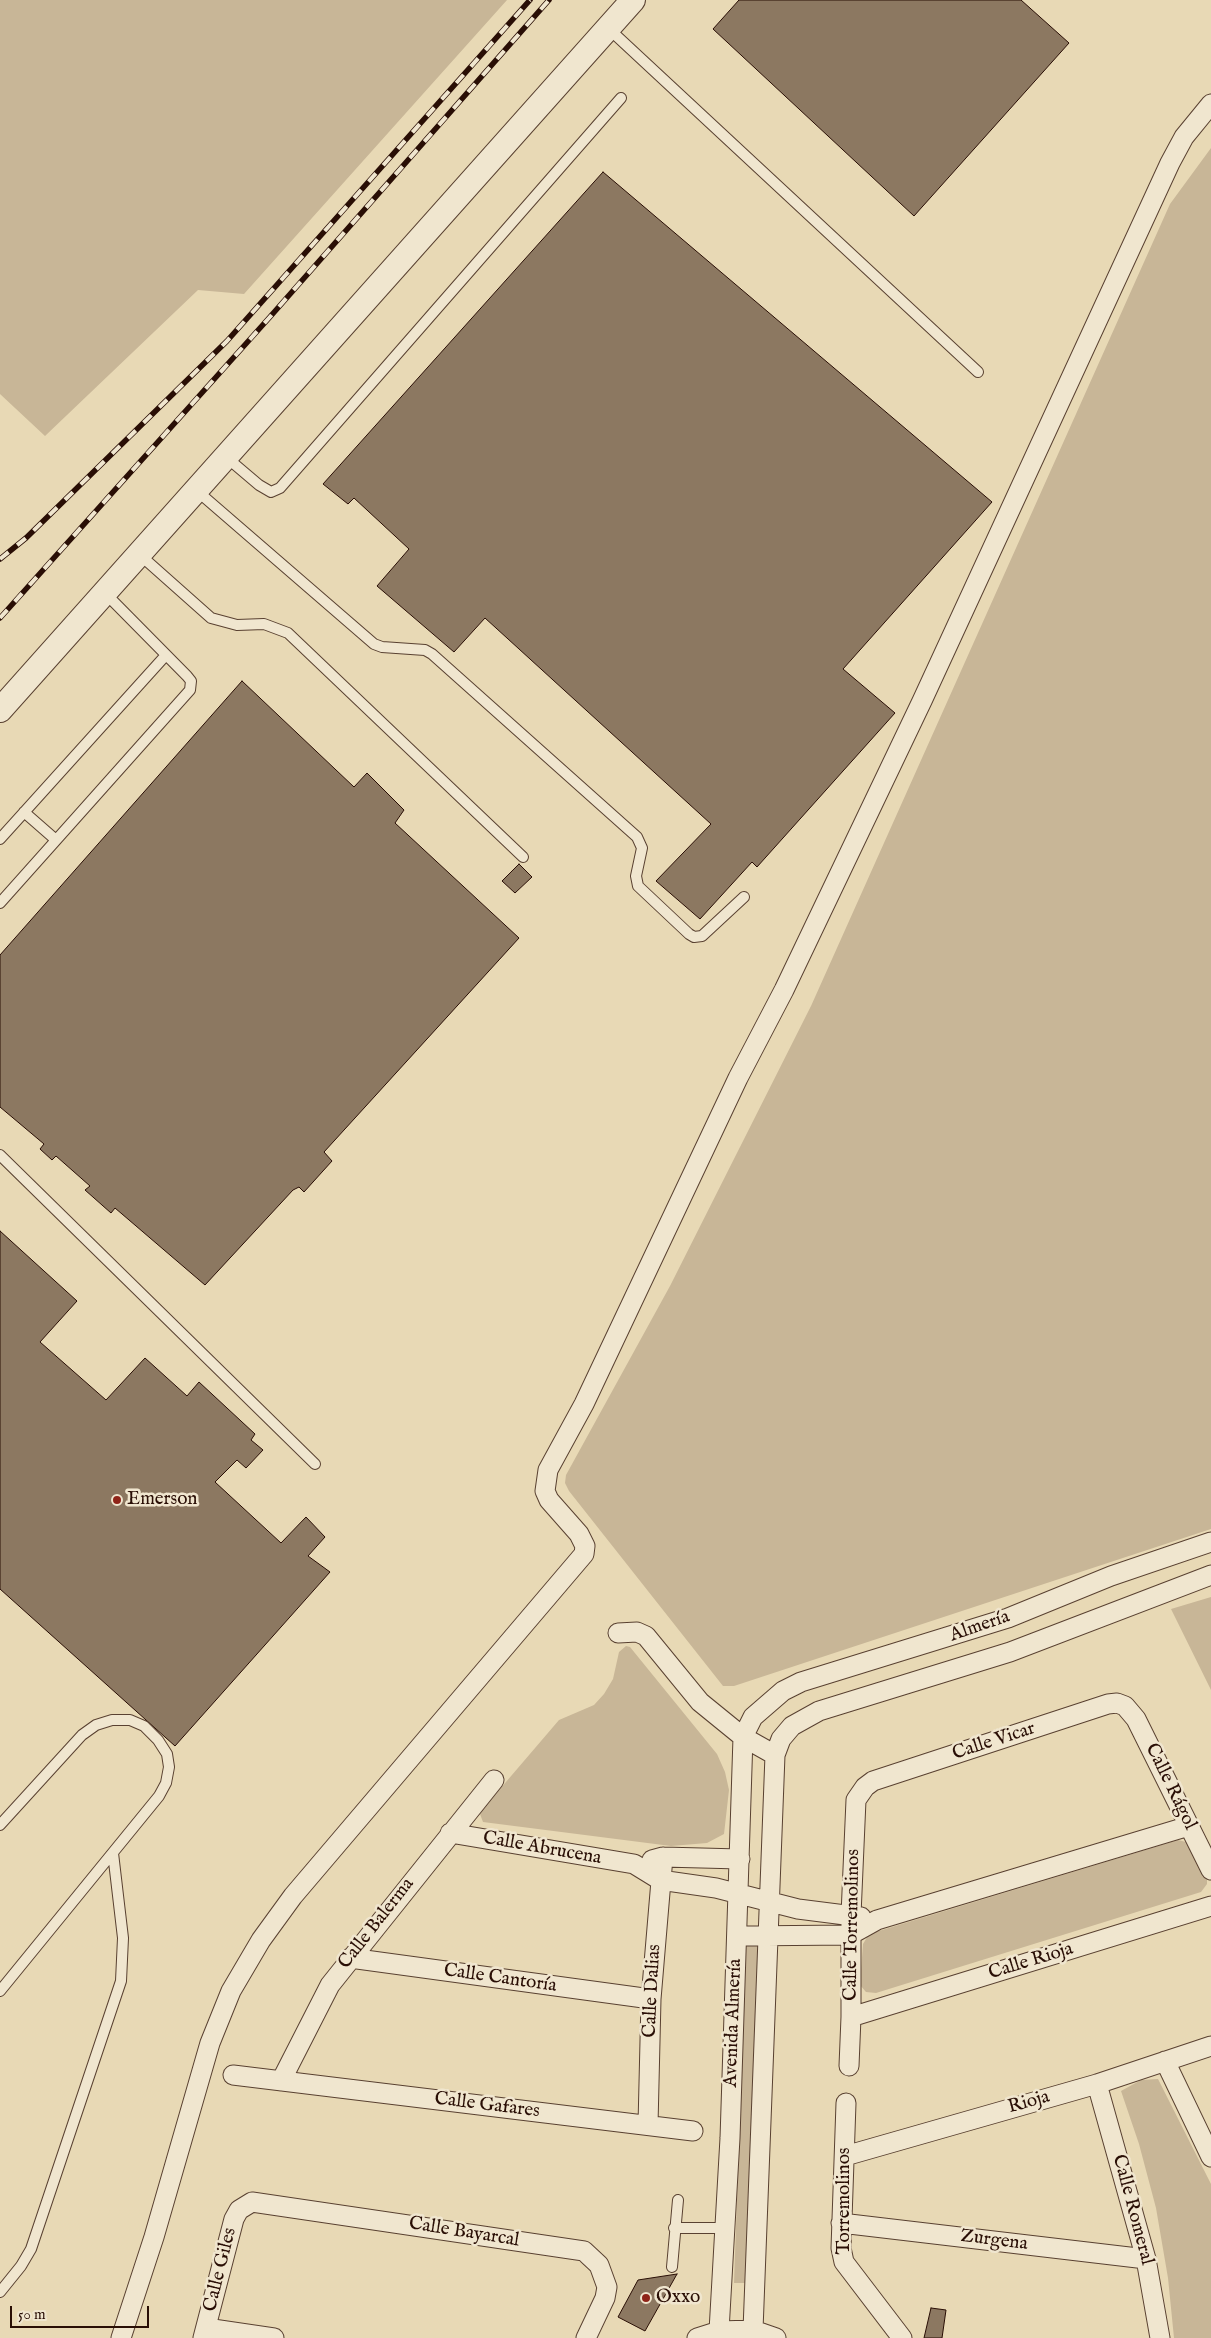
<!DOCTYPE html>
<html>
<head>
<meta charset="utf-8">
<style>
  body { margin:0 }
  #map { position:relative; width:1211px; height:2338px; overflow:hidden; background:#e8d9b5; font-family:"IM FELL English",serif }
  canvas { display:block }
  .scale { position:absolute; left:10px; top:2306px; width:139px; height:22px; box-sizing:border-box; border:2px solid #290e05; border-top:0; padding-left:6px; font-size:15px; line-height:18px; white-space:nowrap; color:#290e05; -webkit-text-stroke:4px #f0e6cf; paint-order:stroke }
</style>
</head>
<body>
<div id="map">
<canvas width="1211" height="2338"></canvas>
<div class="scale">50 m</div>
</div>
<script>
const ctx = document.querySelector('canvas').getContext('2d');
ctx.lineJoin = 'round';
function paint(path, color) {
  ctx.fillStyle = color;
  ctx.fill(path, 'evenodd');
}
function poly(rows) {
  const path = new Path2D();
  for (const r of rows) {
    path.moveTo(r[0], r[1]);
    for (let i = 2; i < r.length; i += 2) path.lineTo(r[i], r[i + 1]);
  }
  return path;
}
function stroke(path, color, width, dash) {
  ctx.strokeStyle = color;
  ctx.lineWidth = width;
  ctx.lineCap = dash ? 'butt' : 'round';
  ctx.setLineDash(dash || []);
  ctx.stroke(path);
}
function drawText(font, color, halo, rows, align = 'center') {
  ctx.font = font + ' "IM FELL English",serif';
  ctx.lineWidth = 5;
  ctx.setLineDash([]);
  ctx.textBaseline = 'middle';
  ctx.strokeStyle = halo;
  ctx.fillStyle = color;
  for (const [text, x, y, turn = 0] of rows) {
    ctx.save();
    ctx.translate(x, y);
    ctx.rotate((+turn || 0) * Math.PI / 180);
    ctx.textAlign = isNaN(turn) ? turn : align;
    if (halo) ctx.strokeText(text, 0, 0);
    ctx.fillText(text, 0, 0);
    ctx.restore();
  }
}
const green = poly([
  [0,0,507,0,244,294,198,290,45,436,0,394],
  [1211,148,1211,1529,734,1686,723,1686,569,1491,565,1483,566,1475,670,1286,811,1006,1170,204],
  [1211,1597,1211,1690,1171,1609],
  [626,1646,630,1647,717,1754,725,1772,729,1790,724,1834,707,1843,671,1846,483,1822,480,1814,482,1810,559,1720,594,1705,604,1694,613,1679,619,1652],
  [1178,1840,1186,1842,1207,1876,1207,1884,1201,1892,876,1993,866,1992,860,1985,863,1944,869,1934],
  [746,1944,758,1945,746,2283,734,2283],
  [1158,2079,1211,2184,1211,2338,1174,2338,1168,2278,1156,2208,1139,2144,1121,2091,1141,2080]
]);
const building = poly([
  [739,0,1021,0,1069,43,914,216,713,29,739,0],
  [603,172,992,502,843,669,895,713,757,867,752,862,700,919,656,881,711,824,485,618,454,652,377,586,409,549,354,498,348,504,323,484,603,172],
  [242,681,354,787,367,773,404,810,395,823,519,938,324,1152,332,1161,304,1192,299,1187,293,1190,205,1285,115,1208,111,1213,85,1190,90,1186,56,1156,52,1160,40,1149,44,1144,0,1107,0,955,242,681],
  [519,864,532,877,515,893,502,881,519,864],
  [0,1231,77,1301,40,1342,106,1400,145,1358,187,1396,199,1382,255,1434,251,1440,263,1450,246,1468,237,1460,215,1482,281,1543,306,1517,325,1537,308,1556,330,1572,175,1746,0,1589,0,1231],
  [677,2274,645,2331,618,2317,638,2280,677,2274],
  [931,2308,946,2310,942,2338,924,2338,931,2308]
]);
const service = poly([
  [608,28,978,372],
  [226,457,259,485,271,492,280,488,621,98],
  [196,490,374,644,382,647,425,650,432,654,637,837,642,848,636,876,638,886,689,934,694,937,702,936,744,897],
  [139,554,211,618,237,625,264,624,288,633,523,857],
  [24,812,56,840],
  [0,839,166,655],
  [0,903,190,690,191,681,187,676,105,593],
  [0,1155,315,1464],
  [0,1825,82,1735,96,1725,112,1720,130,1720,144,1726,158,1740,167,1754,169,1767,166,1783,159,1796,0,1991],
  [674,2228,725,2228],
  [672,2267,678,2200],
  [0,2292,21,2266,31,2249,121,1981,123,1938,113,1853]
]);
const minor = poly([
  [618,1633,637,1632,646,1636,700,1702,743,1737,775,1755],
  [450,1833,634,1864,660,1880,716,1888,798,1909,861,1917],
  [652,1860,663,1857,740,1859],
  [738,1936,850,1935,877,1920,1189,1826],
  [350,1958,651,1999],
  [851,2017,1211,1906],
  [1165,2061,1211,2157],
  [849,2066,851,2017,851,1915,856,1800,865,1787,873,1781,1108,1704,1117,1703,1125,1706,1136,1719,1211,1870],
  [233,2075,693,2131],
  [281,2081,330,1985,494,1780],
  [1097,2084,1146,2259,1160,2338],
  [846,2103,841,2248,844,2262,902,2338],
  [648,2125,651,1999,663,1857],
  [845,2156,1097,2084,1211,2046],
  [841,2223,1146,2259],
  [206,2328,274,2338],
  [753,2330,775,1755,781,1739,792,1726,819,1711,1010,1652,1211,1575],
  [719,2331,730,2138,743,1737,753,1717,783,1691,801,1682,1008,1618,1111,1576,1211,1542],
  [121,2338,154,2237,210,2043,231,1991,261,1940,293,1896,584,1554,585,1546,579,1534,549,1500,545,1491,548,1470,584,1404,738,1078,784,990,922,701,1170,163,1184,137,1211,104],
  [203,2338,234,2219,239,2210,252,2202,584,2251,599,2265,607,2287,605,2298,586,2338],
  [697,2338,719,2331,753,2330,776,2338]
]);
const tertiary = poly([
  [0,710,633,0]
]);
const rail = poly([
  [0,559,26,538,227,341,530,0],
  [0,618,269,318,549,0]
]);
const markers = [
  [117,1500,5,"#8f2418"],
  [646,2298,5,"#8f2418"]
];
const poiNames = [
  ["Emerson",127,1500],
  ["Oxxo",656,2298]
];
const streetNames = [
  ["Almería",980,1627,-19],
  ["Calle Vicar",994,1742,-18],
  ["Calle Rágol",1170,1787,64],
  ["Calle Abrucena",542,1849,10],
  ["Calle Balerma",377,1924,-52],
  ["Calle Torremolinos",853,1925,-89],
  ["Calle Rioja",1031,1962,-17],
  ["Calle Cantoría",500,1979,8],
  ["Calle Dalias",653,1991,-87],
  ["Avenida Almería",734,2023,-88],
  ["Rioja",1029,2103,-16],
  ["Calle Gafares",487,2106,7],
  ["Torremolinos",845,2201,-90],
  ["Calle Romeral",1132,2210,75],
  ["Calle Bayarcal",464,2233,9],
  ["Zurgena",994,2241,7],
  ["Calle Giles",221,2270,-76]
];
paint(green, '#c8b697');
paint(building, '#8c7861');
stroke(building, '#290e05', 1);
stroke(service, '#594131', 12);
stroke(minor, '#594131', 21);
stroke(tertiary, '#594131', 26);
stroke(service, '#f0e6cf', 10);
stroke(minor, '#f0e6cf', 19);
stroke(tertiary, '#f0e6cf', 24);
stroke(rail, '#290e05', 5.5);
stroke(rail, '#f0e6cf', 4, [11]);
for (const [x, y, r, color] of markers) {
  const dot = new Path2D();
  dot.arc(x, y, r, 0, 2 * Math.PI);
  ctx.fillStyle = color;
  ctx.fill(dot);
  stroke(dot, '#f0e6cf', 2);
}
drawText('19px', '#290e05', '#f0e6cf', poiNames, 'left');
drawText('19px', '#290e05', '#f0e6cf', streetNames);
</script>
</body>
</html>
